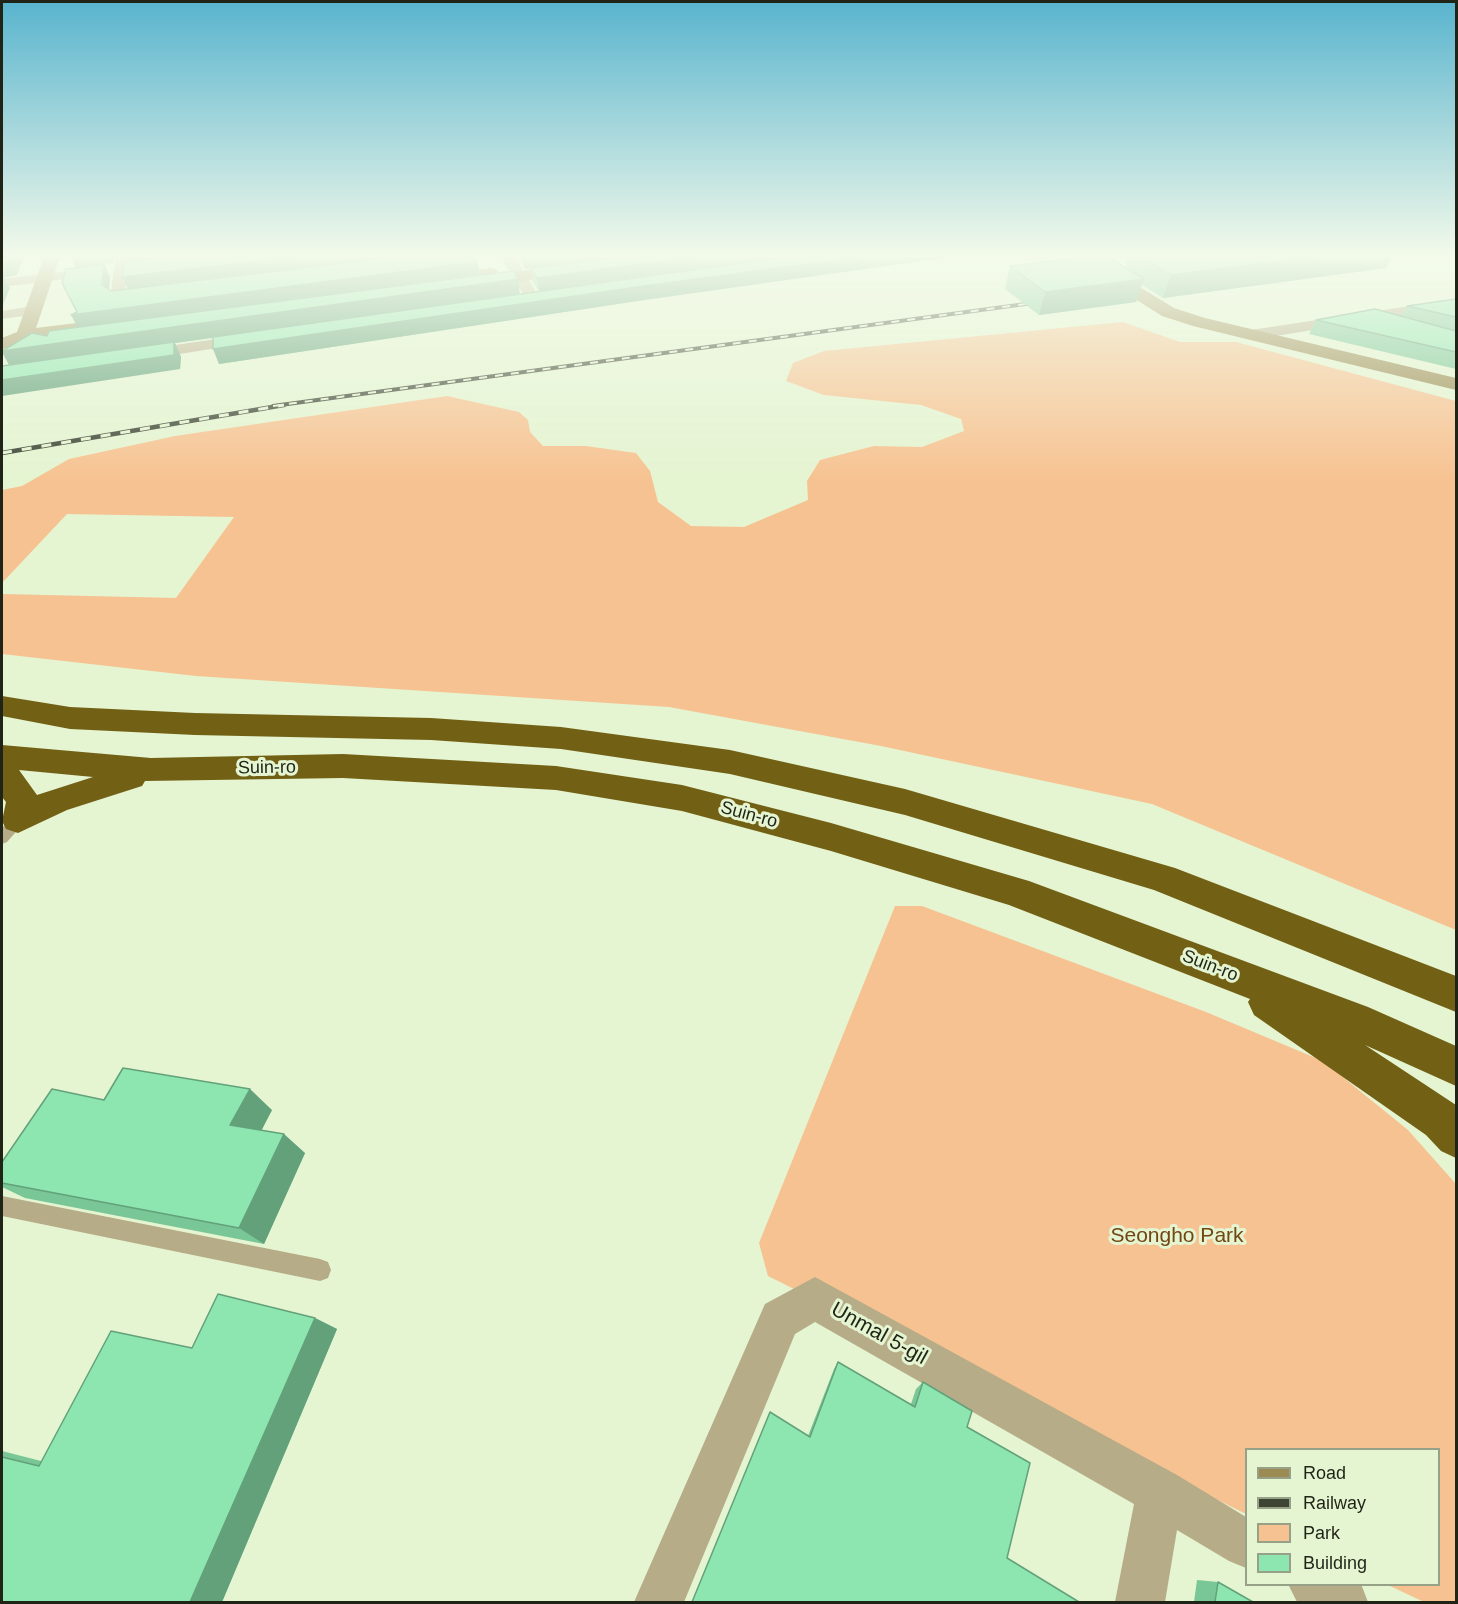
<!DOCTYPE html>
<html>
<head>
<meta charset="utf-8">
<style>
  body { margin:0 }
  #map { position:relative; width:1458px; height:1604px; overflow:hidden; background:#e5f4d1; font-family:Arial,sans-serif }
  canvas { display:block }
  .frame { position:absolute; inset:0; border:3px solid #1f2417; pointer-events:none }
  .legend { position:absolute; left:1245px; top:1448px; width:195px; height:138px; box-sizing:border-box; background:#e5f4d1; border:2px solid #96a187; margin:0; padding:8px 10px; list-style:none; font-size:18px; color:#1f2417 }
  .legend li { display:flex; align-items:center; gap:12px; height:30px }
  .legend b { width:30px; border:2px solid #96a187 }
</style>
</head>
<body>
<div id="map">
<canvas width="1458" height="1604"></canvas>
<div class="frame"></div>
<ul class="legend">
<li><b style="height:8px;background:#9b8b52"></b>Road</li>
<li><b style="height:8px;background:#3e4434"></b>Railway</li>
<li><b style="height:16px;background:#f7c291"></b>Park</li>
<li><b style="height:16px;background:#8de6af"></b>Building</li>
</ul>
</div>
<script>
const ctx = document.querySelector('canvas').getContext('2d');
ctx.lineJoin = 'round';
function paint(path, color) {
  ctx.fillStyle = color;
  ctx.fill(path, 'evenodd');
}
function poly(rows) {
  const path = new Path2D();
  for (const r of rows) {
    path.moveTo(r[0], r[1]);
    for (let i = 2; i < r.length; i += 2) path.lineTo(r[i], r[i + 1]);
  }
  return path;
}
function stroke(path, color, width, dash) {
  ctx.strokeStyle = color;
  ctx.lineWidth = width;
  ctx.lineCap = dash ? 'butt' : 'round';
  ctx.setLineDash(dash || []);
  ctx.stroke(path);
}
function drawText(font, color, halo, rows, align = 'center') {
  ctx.font = font + ' Arial,sans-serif';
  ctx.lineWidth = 6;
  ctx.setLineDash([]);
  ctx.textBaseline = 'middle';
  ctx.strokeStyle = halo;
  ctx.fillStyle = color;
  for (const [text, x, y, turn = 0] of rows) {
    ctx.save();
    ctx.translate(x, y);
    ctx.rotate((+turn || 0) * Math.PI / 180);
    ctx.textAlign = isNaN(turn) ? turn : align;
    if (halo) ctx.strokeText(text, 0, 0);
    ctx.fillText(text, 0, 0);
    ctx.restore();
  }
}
const green = poly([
  [1123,322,1180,342,1236,342,1456,401,1456,930,1152,804,881,746,669,707,196,676,2,654,2,594,176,598,234,517,67,514,2,583,2,490,22,486,69,459,175,436,447,396,519,412,528,420,530,432,543,446,586,446,636,453,650,471,658,502,691,526,744,527,808,500,807,481,820,460,874,446,922,447,964,431,961,419,921,405,824,395,786,381,793,363,824,351],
  [895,906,922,906,1206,1012,1323,1061,1408,1130,1456,1184,1456,1602,1424,1602,1388,1585,1438,1584,1438,1450,1246,1450,1246,1514,768,1276,759,1243]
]);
const lane = poly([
  [18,814,23,816,26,820,23,824,7,842,2,844,2,828,13,816,18,814],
  [2,1196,320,1259,328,1262,331,1270,328,1278,320,1281,2,1216,2,1196]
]);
const street = poly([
  [116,257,130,257,125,292,149,289,156,293,154,296,112,300,110,297,116,257],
  [501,257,515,257,540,299,538,302,528,302,501,257],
  [101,267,108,271,106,274,2,287,2,279,101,267],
  [1456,299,1456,307,1251,340,1243,335,1251,330,1456,299],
  [33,306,38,308,41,311,38,314,2,319,2,311,33,306],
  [250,334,256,336,258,339,256,342,141,360,133,355,141,350,250,334],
  [815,1277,1177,1475,1246,1517,1246,1568,1229,1561,1177,1530,1165,1602,1115,1602,1134,1504,815,1322,795,1334,684,1602,634,1602,765,1304,815,1277],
  [1288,1584,1361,1584,1368,1602,1297,1602,1288,1584]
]);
const secondary = poly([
  [44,257,60,257,36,328,93,321,99,322,102,326,99,330,93,331,32,339,29,347,22,349,15,346,2,349,2,338,17,332,44,257],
  [629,257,670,257,662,262,470,288,464,287,463,282,355,296,347,291,355,286,491,268,497,270,498,274,629,257],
  [1084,257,1100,257,1104,265,1174,308,1205,318,1456,378,1456,390,1193,326,1162,316,1091,271,1084,257]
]);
const highway = poly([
  [2,696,70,707,195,713,431,718,561,727,730,750,905,789,1175,868,1456,976,1456,1012,1154,890,905,815,730,774,561,749,431,740,195,735,70,729,2,716,2,696],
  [2,745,151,758,343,754,556,766,682,785,831,823,1029,881,1368,1007,1456,1046,1456,1086,1365,1045,1456,1105,1456,1158,1441,1151,1426,1135,1254,1015,1248,1002,1250,999,1009,905,831,851,682,811,556,790,343,778,145,781,142,786,67,810,18,833,6,829,2,821,6,802,2,797,2,745],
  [19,770,93,777,37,795,19,770]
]);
const railFar1 = poly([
  [273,406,1040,302]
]);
const rail = poly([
  [2,453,284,405]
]);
const wall = poly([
  [71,257,115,257,113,263,86,266,110,277,109,289,111,291,127,289,131,261,129,257,477,262,480,275,317,296,520,294,539,291,533,282,531,268,631,302,219,364,213,338,175,343,181,357,180,369,10,365,2,352,47,336,78,327,76,267],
  [521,257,615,257,525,269,522,264],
  [1128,257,1392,257,1386,268,1163,298,1142,285,1136,302,1039,315,1005,289,1010,266,1125,267],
  [1456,299,1456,369,1309,334,1316,320,1401,316,1407,306],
  [104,1100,272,1110,261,1130,305,1153,264,1244,25,1198,2,1187,2,1162],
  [315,1318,337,1329,222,1602,2,1602,2,1451,41,1461],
  [838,1362,911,1404,916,1389,923,1382,967,1427,1007,1558,808,1436,834,1369],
  [1197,1580,1218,1582,1253,1602,1194,1602]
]);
const shadedWall = poly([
  [12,257,24,257,17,275,4,278,10,288,2,307,2,264],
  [71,257,115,257,113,263,76,268],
  [129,257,173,257,132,261],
  [292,257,396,257,128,289,122,277],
  [523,257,615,257,525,269],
  [696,257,791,257,539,292,537,278],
  [859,257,950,257,631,302,219,364,213,349,630,288],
  [1313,257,1392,257,1386,268,1163,298,1171,275],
  [477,262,480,275,78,328,71,315],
  [104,264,110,277,108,298,102,285],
  [518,279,520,294,175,343,181,357,180,369,2,396,2,380,10,367,2,352,2,351],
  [1144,279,1136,302,1039,315,1045,292],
  [250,1089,272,1110,254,1145,230,1125],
  [284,1134,305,1153,264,1244,239,1228],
  [315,1318,337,1329,222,1602,190,1602]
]);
const building = poly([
  [2,257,12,257,9,262,2,264,2,257],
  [169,257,292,257,122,277,124,262,169,257],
  [394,257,474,257,477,262,71,315,77,312,62,283,66,269,104,264,102,285,111,291,394,257],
  [620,257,696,257,537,278,531,268,620,257],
  [786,257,859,257,630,288,213,349,213,337,786,257],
  [1087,257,1107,257,1144,279,1045,292,1010,266,1087,257],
  [1139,257,1313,257,1171,275,1139,257],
  [513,271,518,279,2,351,32,333,47,336,49,331,87,326,513,271],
  [1456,299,1456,317,1407,306,1456,299],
  [1375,309,1456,331,1456,352,1316,320,1375,309],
  [174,342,174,355,2,380,2,366,174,342],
  [123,1068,250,1089,230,1125,284,1134,239,1228,2,1183,2,1162,52,1089,104,1100,123,1068],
  [218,1294,315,1318,190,1602,2,1602,2,1457,39,1466,111,1331,192,1348,218,1294],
  [838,1362,915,1407,923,1382,972,1411,967,1427,1030,1463,1007,1558,1079,1602,692,1602,770,1412,810,1437,838,1362],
  [1218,1582,1253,1602,1215,1602,1218,1582]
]);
const streetNames = [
  ["Suin-ro",267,768,-1],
  ["Suin-ro",749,815,15],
  ["Suin-ro",1210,966,21]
];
const nearParknames = [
  ["Seongho Park",1177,1236]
];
const nearStreetnames = [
  ["Unmal 5-gil",879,1334,29]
];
paint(green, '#f7c291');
paint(lane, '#b6ac87');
paint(street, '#b6ac87');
paint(secondary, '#9b8b52');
paint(highway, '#726015');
stroke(railFar1, '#3e4434', 4);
stroke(rail, '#3e4434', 4.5);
stroke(railFar1, '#e5f4d1', 2, [8]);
stroke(rail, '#e5f4d1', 3, [10]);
paint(wall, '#79c696');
paint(shadedWall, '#63a17a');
paint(building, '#8de6af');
stroke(building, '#63a17a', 1.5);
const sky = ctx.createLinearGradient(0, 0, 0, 481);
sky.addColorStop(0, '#58b4ce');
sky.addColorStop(0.53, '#f3faea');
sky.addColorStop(1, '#f3faea00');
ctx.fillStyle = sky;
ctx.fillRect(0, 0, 1458, 481);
drawText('18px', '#1f2417', '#e5f4d1', streetNames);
drawText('21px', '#734715', '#e5f4d1', nearParknames);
drawText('21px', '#1f2417', '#e5f4d1', nearStreetnames);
</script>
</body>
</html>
